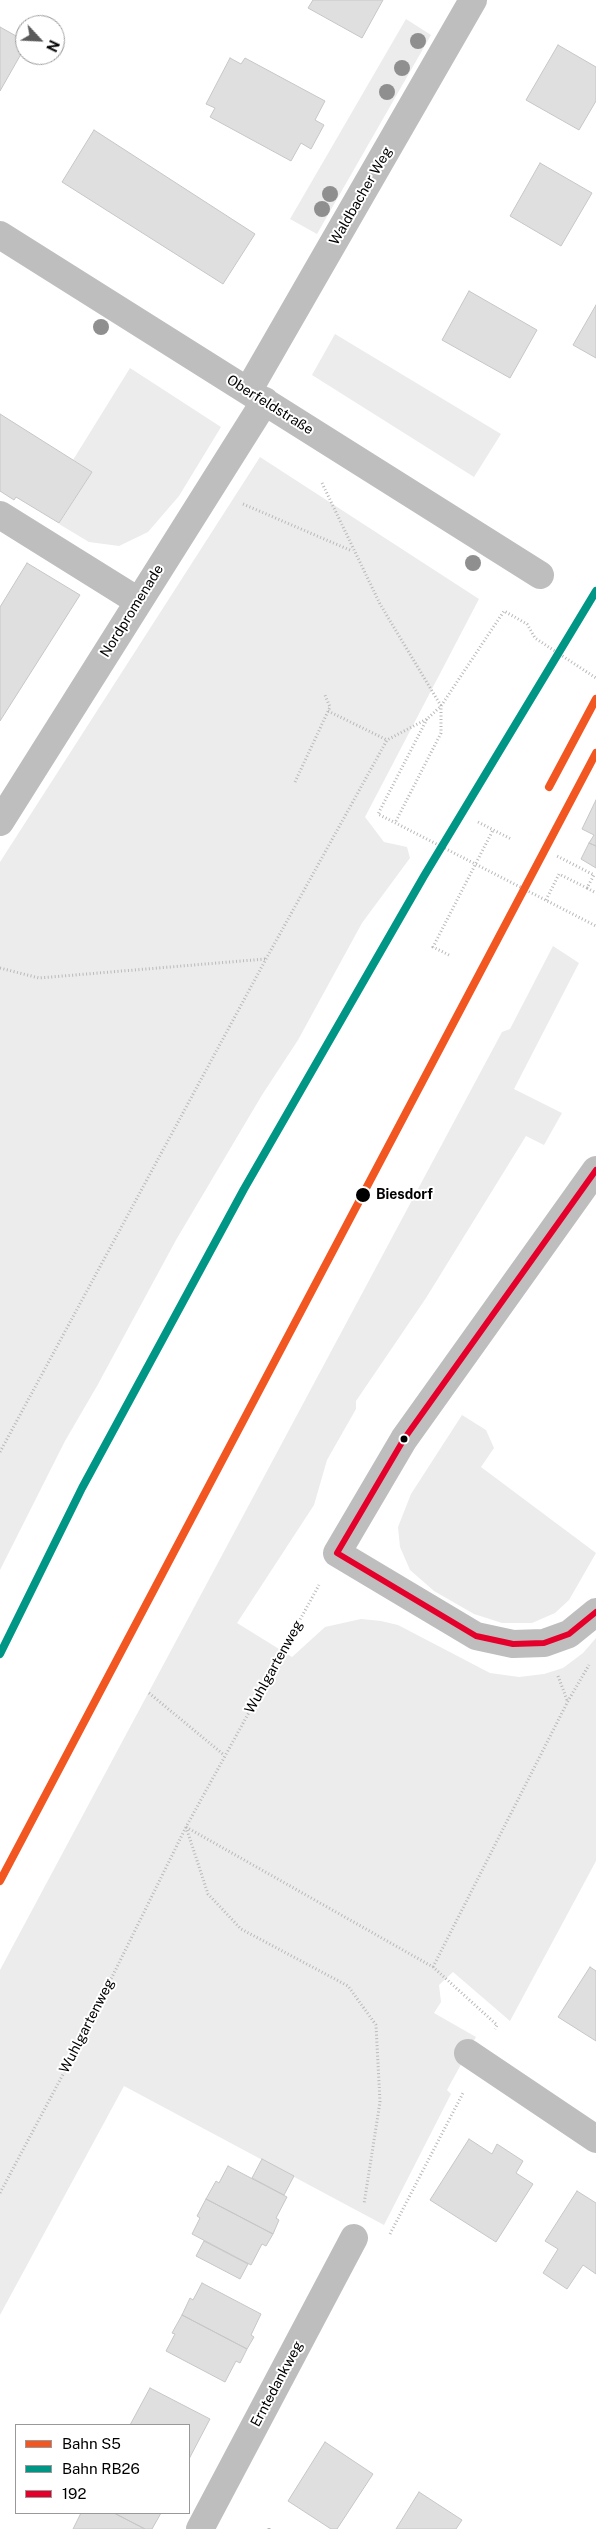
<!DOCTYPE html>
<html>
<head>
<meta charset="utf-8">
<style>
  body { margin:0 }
  #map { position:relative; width:596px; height:2529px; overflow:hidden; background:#fff; font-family:"Public Sans",sans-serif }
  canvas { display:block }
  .legend { position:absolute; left:15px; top:2424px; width:175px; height:90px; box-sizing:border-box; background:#fff; border:1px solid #999; margin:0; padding:6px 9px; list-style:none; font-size:15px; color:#000 }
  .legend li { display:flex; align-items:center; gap:10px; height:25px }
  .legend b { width:25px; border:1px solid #999 }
  .north { position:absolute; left:15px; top:15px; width:50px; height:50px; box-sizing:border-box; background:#fff; border:1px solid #999; border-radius:50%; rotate:115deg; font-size:14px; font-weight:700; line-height:20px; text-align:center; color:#000 }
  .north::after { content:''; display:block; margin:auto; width:18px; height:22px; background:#595959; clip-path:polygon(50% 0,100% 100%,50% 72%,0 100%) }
</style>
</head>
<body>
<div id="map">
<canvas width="596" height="2529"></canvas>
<ul class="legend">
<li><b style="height:6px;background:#f25721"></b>Bahn S5</li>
<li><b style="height:6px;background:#009686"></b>Bahn RB26</li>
<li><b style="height:6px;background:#e4002b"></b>192</li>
</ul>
<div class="north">N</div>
</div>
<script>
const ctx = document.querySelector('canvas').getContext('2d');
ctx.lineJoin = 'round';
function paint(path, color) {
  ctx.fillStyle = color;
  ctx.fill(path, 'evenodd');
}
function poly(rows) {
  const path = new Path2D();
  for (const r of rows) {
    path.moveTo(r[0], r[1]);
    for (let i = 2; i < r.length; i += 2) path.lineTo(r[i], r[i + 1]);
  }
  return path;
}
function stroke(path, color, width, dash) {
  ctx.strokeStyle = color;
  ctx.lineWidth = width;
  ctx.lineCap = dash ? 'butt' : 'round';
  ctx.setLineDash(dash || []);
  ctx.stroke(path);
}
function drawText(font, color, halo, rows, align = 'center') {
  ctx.font = font + ' "Public Sans",sans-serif';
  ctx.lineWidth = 4;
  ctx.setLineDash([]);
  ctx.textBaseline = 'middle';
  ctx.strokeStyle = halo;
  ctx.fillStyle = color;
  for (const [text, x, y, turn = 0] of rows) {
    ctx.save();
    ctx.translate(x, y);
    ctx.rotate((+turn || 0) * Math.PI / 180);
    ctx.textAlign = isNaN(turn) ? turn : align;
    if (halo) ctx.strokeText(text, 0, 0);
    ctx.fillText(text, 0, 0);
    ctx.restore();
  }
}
const green = poly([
  [406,19,431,35,317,234,290,219],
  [335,334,501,434,474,477,312,375],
  [130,368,221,427,179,496,148,532,119,546,89,542,59,524,92,472,73,460],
  [260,457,479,599,365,817,384,842,407,847,410,858,362,923,298,1040,262,1095,176,1240,97,1386,65,1441,0,1570,0,862],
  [553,946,579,963,514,1089,562,1113,544,1145,526,1136,426,1298,356,1401,356,1409,327,1460,314,1505,237,1623,292,1657,325,1627,361,1619,381,1621,398,1625,490,1673,519,1677,544,1674,563,1668,583,1653,596,1638,596,1861,510,2021,453,1972,439,1985,441,2002,434,2013,476,2037,447,2090,451,2094,384,2225,124,2086,0,2315,0,1970,502,1032,510,1029],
  [462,1415,486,1430,494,1448,481,1467,596,1553,569,1600,555,1613,532,1623,502,1623,474,1614,434,1591,410,1570,400,1547,398,1527,411,1494]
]);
const building = poly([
  [313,0,383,0,362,38,308,8,313,0],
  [0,27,25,41,25,47,0,91,0,27],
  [558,45,596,67,596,101,579,130,526,100,558,45],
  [230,58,241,64,245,58,325,101,315,120,324,125,311,149,301,143,291,161,210,117,215,108,206,104,230,58],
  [94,130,255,234,223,284,62,182,94,130],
  [540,163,592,193,561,246,510,216,540,163],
  [469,291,537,330,510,378,442,340,469,291],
  [596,305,596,358,573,345,596,305],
  [0,414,92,472,59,523,16,497,14,500,0,491,0,414],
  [27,563,80,595,0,721,0,607,27,563],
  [596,800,596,846,589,843,594,835,582,829,596,800],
  [589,843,596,846,596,868,581,859,589,843],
  [590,1967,596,1971,596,2041,558,2017,590,1967],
  [469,2139,492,2154,497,2144,523,2161,516,2173,533,2184,496,2242,430,2200,469,2139],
  [262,2159,294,2176,284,2195,252,2178,262,2159],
  [228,2166,287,2197,276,2218,279,2220,273,2234,206,2199,216,2181,219,2183,228,2166],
  [577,2191,596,2203,596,2274,583,2265,567,2289,543,2273,558,2249,545,2241,577,2191],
  [206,2199,273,2234,266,2246,262,2244,251,2265,192,2234,200,2218,197,2216,206,2199],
  [204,2241,248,2264,240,2279,196,2256,204,2241],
  [202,2283,261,2314,251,2335,254,2337,247,2349,182,2315,190,2298,193,2300,202,2283],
  [182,2315,247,2349,240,2363,236,2361,225,2382,166,2351,175,2334,172,2333,182,2315],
  [150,2388,210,2419,189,2459,189,2425,130,2425,150,2388],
  [325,2442,373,2474,337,2529,331,2529,288,2501,325,2442],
  [419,2492,462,2520,456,2529,396,2529,419,2492],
  [81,2513,114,2513,145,2529,73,2529,81,2513],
  [114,2513,161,2513,152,2529,145,2529,114,2513]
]);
const path = poly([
  [322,483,380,604,441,706,441,733,395,823],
  [243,504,352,551],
  [328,711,387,740],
  [427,719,378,814,596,926],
  [295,782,330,707,325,695],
  [478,822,511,839],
  [587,888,596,893],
  [546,900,559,874,587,888,594,875,555,855],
  [449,955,433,947,493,830],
  [0,968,39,978,265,959],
  [0,1452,266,959,387,740,427,719,441,706,504,611,527,624,535,638,596,678],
  [558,1676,567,1700],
  [149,1693,224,1755],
  [186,1827,433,1967,497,2025,495,2029],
  [186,1827,208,1894,241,1929,348,1986,376,2025,380,2102,364,2204],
  [433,1967,568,1701,589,1665],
  [0,2193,77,2048,186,1827,319,1585],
  [390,2234,463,2093],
  [269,2529,269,2526]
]);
const minor = poly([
  [0,235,540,575],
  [248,391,473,0],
  [0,515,138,601],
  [0,822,265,401],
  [596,1170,404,1439,337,1553,476,1636,513,1644,544,1643,569,1634,596,1612],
  [468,2053,596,2139],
  [200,2529,354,2238]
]);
const bus1 = poly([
  [337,1553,404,1439,596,1170],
  [337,1553,476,1636,513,1644,544,1643,569,1634,596,1612]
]);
const rail1 = poly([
  [549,787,596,699],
  [0,1881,596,753]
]);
const rail2 = poly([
  [0,1654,82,1488,244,1189,424,876,596,591]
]);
const trees = [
  [418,41],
  [402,68],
  [387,92],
  [330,194],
  [322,209],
  [101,327],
  [473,563]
];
const markers = [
  [363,1195,8,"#000"],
  [404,1439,4.5,"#000"]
];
const streetNames = [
  ["Waldbacher Weg",361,196,-60],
  ["Oberfeldstraße",270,405,32],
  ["Nordpromenade",132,611,-58],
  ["Wuhlgartenweg",274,1667,-61],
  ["Wuhlgartenweg",87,2026,-63],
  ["Erntedankweg",277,2384,-62]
];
const stopNames = [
  ["Biesdorf",376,1195]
];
paint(green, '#ececec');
paint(building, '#dfdfdf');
stroke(building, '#c7c7c7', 1);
stroke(path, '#b9b9b9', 3, [1, 2.5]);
stroke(minor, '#bebebe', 28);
stroke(bus1, '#e4002b', 6);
stroke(rail1, '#f25721', 8);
stroke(rail2, '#009686', 8);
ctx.fillStyle = '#8f8f8f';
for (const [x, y] of trees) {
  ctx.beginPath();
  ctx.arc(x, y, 8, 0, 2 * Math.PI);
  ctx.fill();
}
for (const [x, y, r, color] of markers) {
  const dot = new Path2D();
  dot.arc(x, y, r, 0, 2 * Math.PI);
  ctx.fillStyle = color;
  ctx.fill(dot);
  stroke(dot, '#fff', 2);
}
drawText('14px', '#000', '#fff', streetNames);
drawText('bold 14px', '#000', '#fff', stopNames, 'left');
</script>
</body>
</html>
